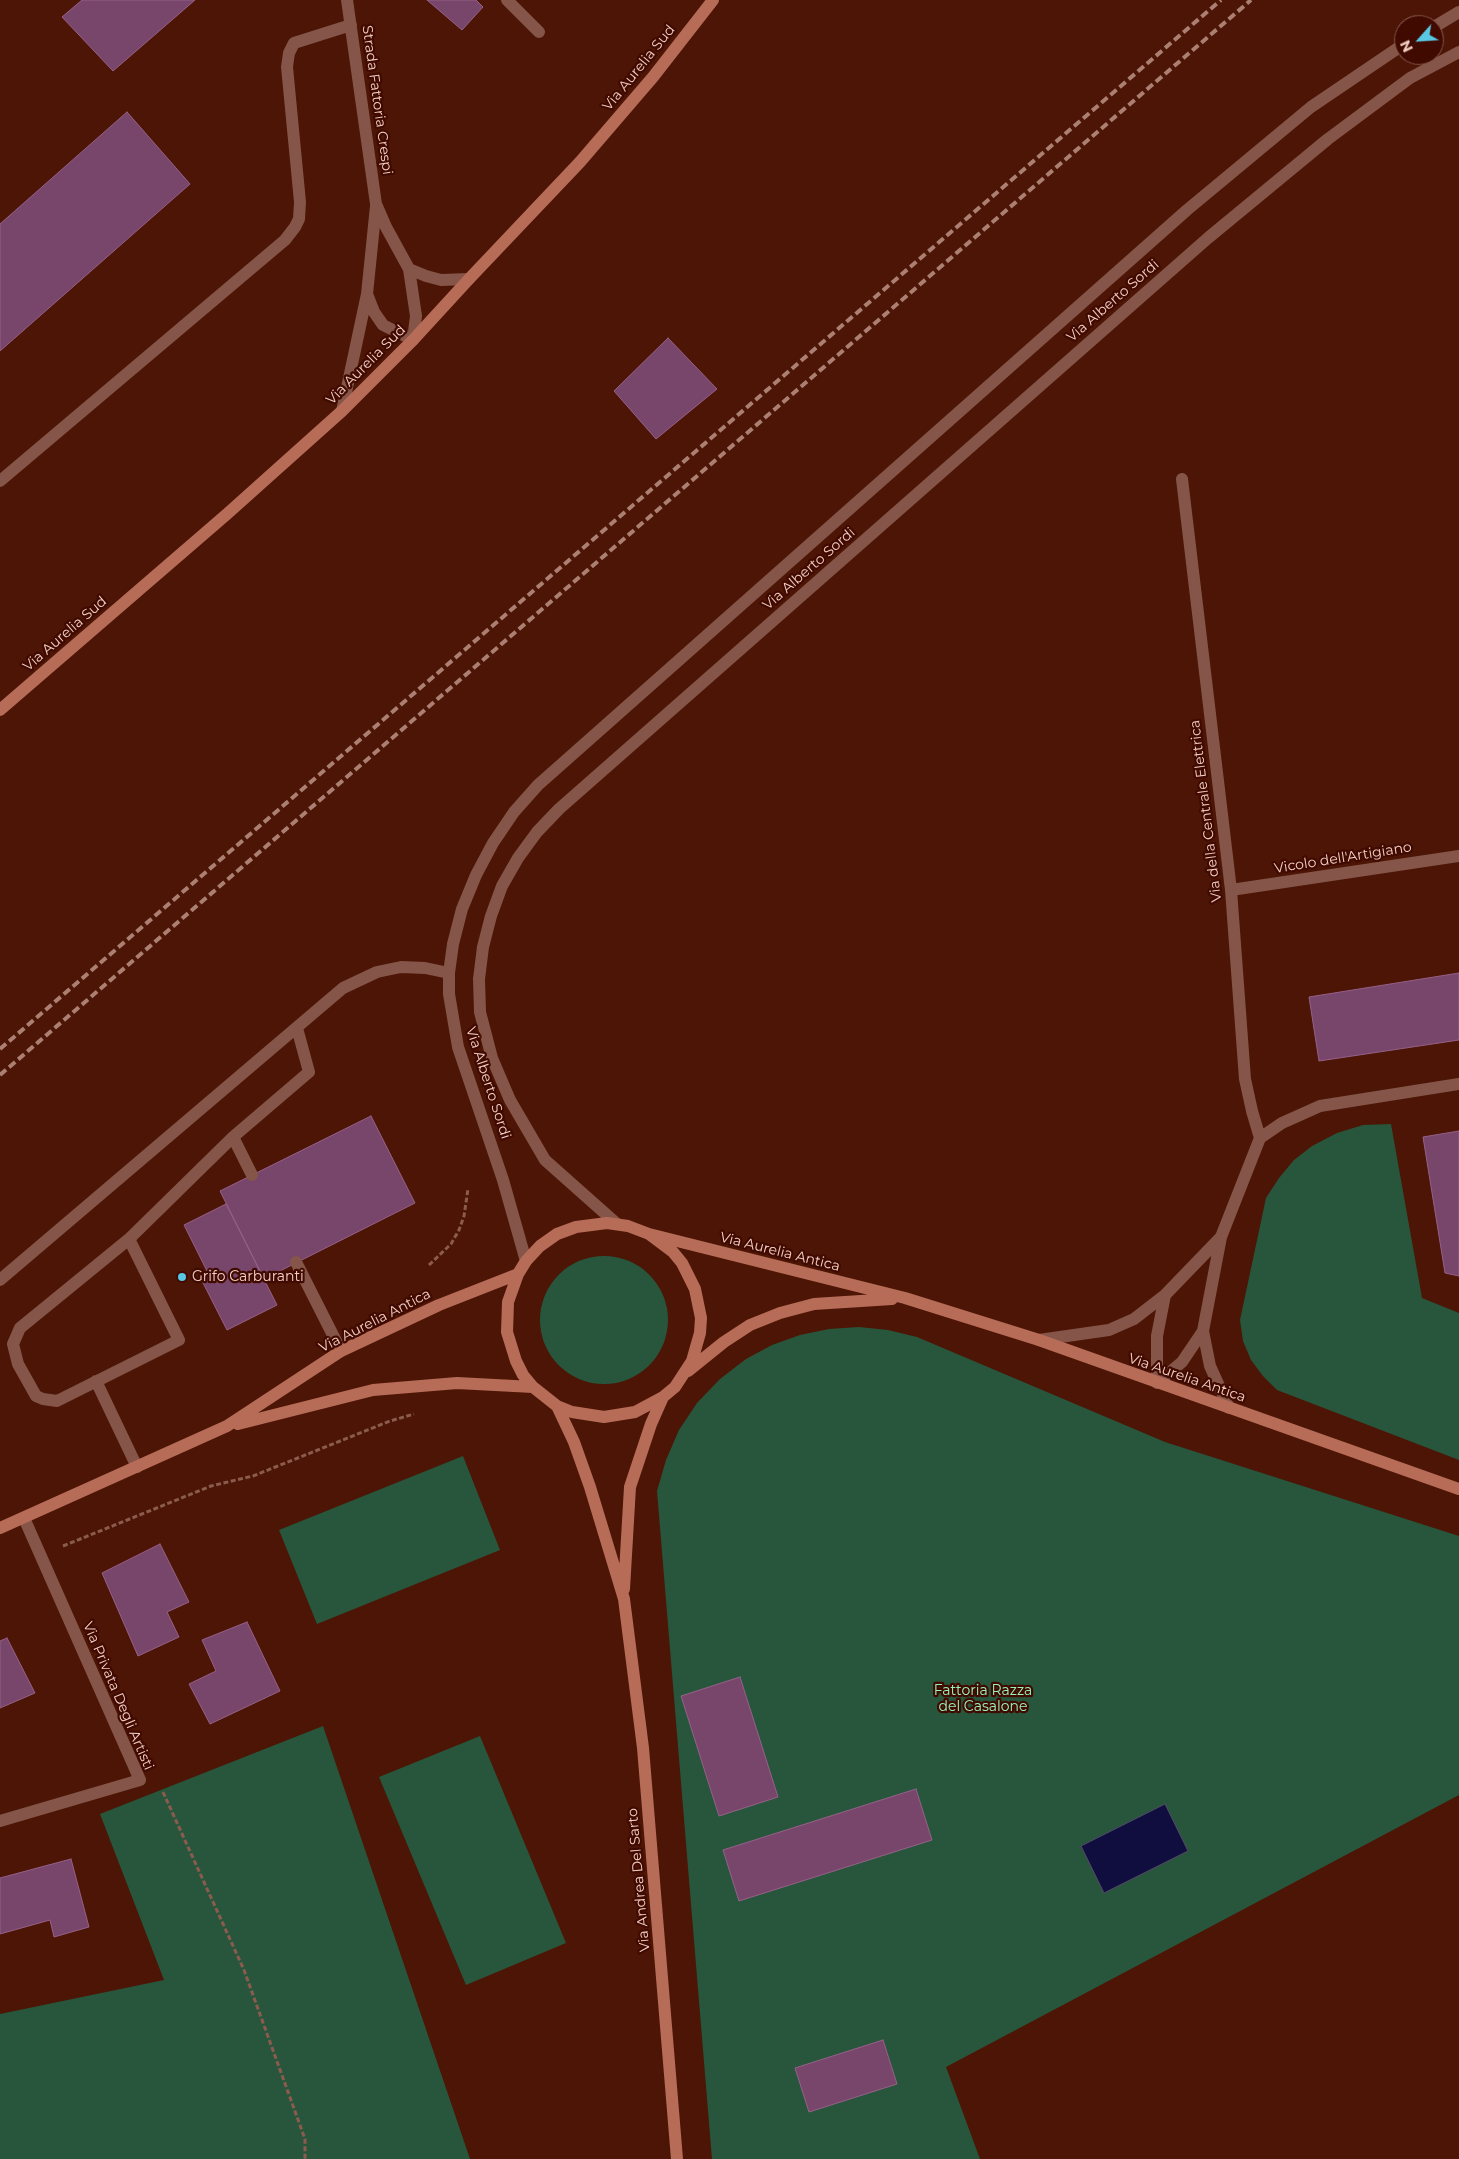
<!DOCTYPE html>
<html>
<head>
<meta charset="utf-8">
<style>
  body { margin:0 }
  #map { position:relative; width:1459px; height:2159px; overflow:hidden; background:#4c1505; font-family:Montserrat,sans-serif }
  canvas { display:block }
  .north { position:absolute; left:1394px; top:15px; width:50px; height:50px; box-sizing:border-box; background:#410a00; border:1px solid #89594f; border-radius:50%; rotate:244deg; font-size:14px; font-weight:700; line-height:20px; text-align:center; color:#f4d0c6 }
  .north::after { content:''; display:block; margin:auto; width:18px; height:22px; background:#58c8e4; clip-path:polygon(50% 0,100% 100%,50% 72%,0 100%) }
</style>
</head>
<body>
<div id="map">
<canvas width="1459" height="2159"></canvas>
<div class="north">N</div>
</div>
<script>
const ctx = document.querySelector('canvas').getContext('2d');
ctx.lineJoin = 'round';
function paint(path, color) {
  ctx.fillStyle = color;
  ctx.fill(path, 'evenodd');
}
function poly(rows) {
  const path = new Path2D();
  for (const r of rows) {
    if (r.length === 3) {
      path.moveTo(r[0] + r[2], r[1]);
      path.arc(r[0], r[1], r[2], 0, 2 * Math.PI);
      continue;
    }
    path.moveTo(r[0], r[1]);
    for (let i = 2; i < r.length; i += 2) path.lineTo(r[i], r[i + 1]);
  }
  return path;
}
function stroke(path, color, width, dash) {
  ctx.strokeStyle = color;
  ctx.lineWidth = width;
  ctx.lineCap = dash ? 'butt' : 'round';
  ctx.setLineDash(dash || []);
  ctx.stroke(path);
}
function drawText(font, color, halo, rows, align = 'center') {
  ctx.font = font + ' Montserrat,sans-serif';
  ctx.lineWidth = 4.5;
  ctx.setLineDash([]);
  ctx.textBaseline = 'middle';
  ctx.strokeStyle = halo;
  ctx.fillStyle = color;
  for (const [text, x, y, turn = 0] of rows) {
    ctx.save();
    ctx.translate(x, y);
    ctx.rotate((+turn || 0) * Math.PI / 180);
    ctx.textAlign = isNaN(turn) ? turn : align;
    if (halo) ctx.strokeText(text, 0, 0);
    ctx.fillText(text, 0, 0);
    ctx.restore();
  }
}
const green = poly([
  [1391,1124,1422,1298,1459,1313,1459,1460,1277,1390,1263,1376,1251,1360,1243,1341,1240,1320,1266,1198,1279,1178,1294,1160,1312,1146,1337,1133,1363,1125],
  [604,1320,64],
  [859,1327,888,1330,917,1337,1165,1442,1459,1536,1459,1795,946,2067,980,2159,712,2159,657,1491,666,1460,679,1430,697,1403,720,1379,746,1359,772,1345,800,1335,829,1329],
  [463,1456,500,1550,317,1624,279,1530],
  [323,1726,470,2159,0,2159,0,2014,164,1980,100,1814],
  [480,1736,566,1943,466,1985,379,1777]
]);
const water = poly([
  [1165,1804,1188,1851,1104,1893,1081,1846,1165,1804]
]);
const building = poly([
  [82,0,195,0,113,71,62,17,82,0],
  [427,0,476,0,483,7,462,30,427,0],
  [127,112,190,184,0,351,0,224,127,112],
  [668,338,717,389,656,439,614,391,668,338],
  [1459,973,1459,1040,1319,1061,1309,997,1459,973],
  [371,1116,415,1203,264,1279,220,1191,371,1116],
  [1459,1131,1459,1276,1445,1273,1423,1137,1459,1131],
  [226,1204,277,1305,227,1330,200,1277,208,1273,184,1225,226,1204],
  [160,1544,189,1602,167,1612,179,1637,138,1656,102,1573,160,1544],
  [247,1622,280,1691,210,1724,189,1684,216,1671,202,1640,247,1622],
  [7,1638,35,1693,0,1708,0,1641,7,1638],
  [740,1677,778,1797,719,1816,681,1696,740,1677],
  [916,1789,932,1840,739,1901,723,1850,916,1789],
  [71,1859,89,1927,54,1937,50,1920,0,1934,0,1878,71,1859],
  [883,2040,897,2084,809,2112,795,2068,883,2040]
]);
const path = poly([
  [429,1265,451,1244,459,1230,464,1216,468,1189],
  [63,1546,211,1486,253,1476,390,1421,414,1414],
  [163,1792,244,1970,305,2139,305,2159]
]);
const lane = poly([
  [507,0,539,32],
  [233,1137,252,1175],
  [129,1239,179,1340,57,1401,43,1399,36,1396,18,1364,13,1344,20,1328,129,1239,233,1137,309,1072,297,1028],
  [296,1262,341,1351],
  [0,1280,343,988,377,972,401,967,425,968,449,973],
  [96,1381,137,1467]
]);
const street = poly([
  [347,0,376,204,386,227,409,269,416,316,413,340,383,325,374,312,367,294],
  [1434,27,1459,12],
  [409,269,426,276,441,280,469,279],
  [342,411,367,294,376,206],
  [1182,479,1231,890,1245,1079,1252,1111,1260,1138],
  [0,481,285,240,295,227,299,219,300,202,287,67,289,53,294,43,351,25],
  [1231,890,1459,856],
  [617,1224,545,1160,510,1100,492,1058,480,1012,479,979,483,947,491,916,502,886,518,858,537,832,559,809,1208,238,1328,139,1410,78,1459,52],
  [526,1261,503,1180,458,1047,449,994,449,973,453,944,462,909,476,875,493,843,514,812,538,785,1187,210,1311,107,1404,44],
  [1203,1331,1210,1366,1229,1408],
  [1039,1340,1109,1330,1134,1319,1165,1295,1221,1237],
  [1157,1383,1182,1362,1203,1331,1221,1237,1260,1138,1282,1123,1320,1106,1459,1084],
  [1157,1383,1157,1336,1165,1295],
  [0,1821,140,1780,24,1518]
]);
const secondary = poly([
  [0,710,227,514,342,411,413,340,469,279,580,162,653,77,713,0],
  [649,1234,673,1252,682,1263,695,1289,701,1318,700,1333,692,1361,675,1387,663,1397,635,1412,604,1417,572,1412,557,1406,533,1387,523,1375,516,1361,507,1332,508,1302,518,1274,526,1261,540,1246,557,1234,576,1227,607,1223,628,1226,649,1234,905,1298,1039,1340,1459,1489],
  [688,1371,724,1342,750,1325,780,1313,814,1304,892,1299],
  [557,1406,574,1442,590,1487,624,1599,643,1748,677,2159],
  [238,1424,373,1390,457,1383,533,1387],
  [0,1528,227,1426,341,1351,439,1305,518,1274],
  [624,1589,630,1487,651,1424,663,1397]
]);
const rail = poly([
  [0,1049,1221,0],
  [0,1075,1251,0]
]);
const markers = [
  [182,1277,5,"#58c8e4"]
];
const streetNames = [
  ["Via Aurelia Sud",639,68,-51],
  ["Strada Fattoria Crespi",377,100,82],
  ["Via Alberto Sordi",1113,301,-41],
  ["Via Aurelia Sud",366,365,-45],
  ["Via Alberto Sordi",809,569,-41],
  ["Via Aurelia Sud",65,634,-41],
  ["Via della Centrale Elettrica",1206,811,-97],
  ["Vicolo dell'Artigiano",1343,858,-9],
  ["Via Alberto Sordi",488,1083,72],
  ["Via Aurelia Antica",780,1252,14],
  ["Via Aurelia Antica",375,1321,-27],
  ["Via Aurelia Antica",1187,1378,19],
  ["Via Privata Degli Artisti",118,1696,67],
  ["Via Andrea Del Sarto",639,1880,-95]
];
const poiNames = [
  ["Grifo Carburanti",192,1277]
];
const parkNames = [
  ["Fattoria Razza",983,1691],
  ["del Casalone",983,1707]
];
paint(green, '#28563c');
paint(water, '#100e3e');
stroke(water, '#544867', 1);
paint(building, '#78456b');
stroke(building, '#966188', 1);
stroke(path, '#8b5b4d', 3, [5, 2.5]);
stroke(lane, '#845548', 12);
stroke(street, '#845548', 12);
stroke(secondary, '#b76c57', 12);
stroke(rail, '#ab7f72', 4, [8, 4]);
for (const [x, y, r, color] of markers) {
  const dot = new Path2D();
  dot.arc(x, y, r, 0, 2 * Math.PI);
  ctx.fillStyle = color;
  ctx.fill(dot);
  stroke(dot, '#410a00', 2);
}
drawText('14px', '#f4d0c6', '#410a00', streetNames);
drawText('14px', '#f4d0c6', '#410a00', poiNames, 'left');
drawText('14px', '#97f4bc', '#410a00', parkNames);
</script>
</body>
</html>
